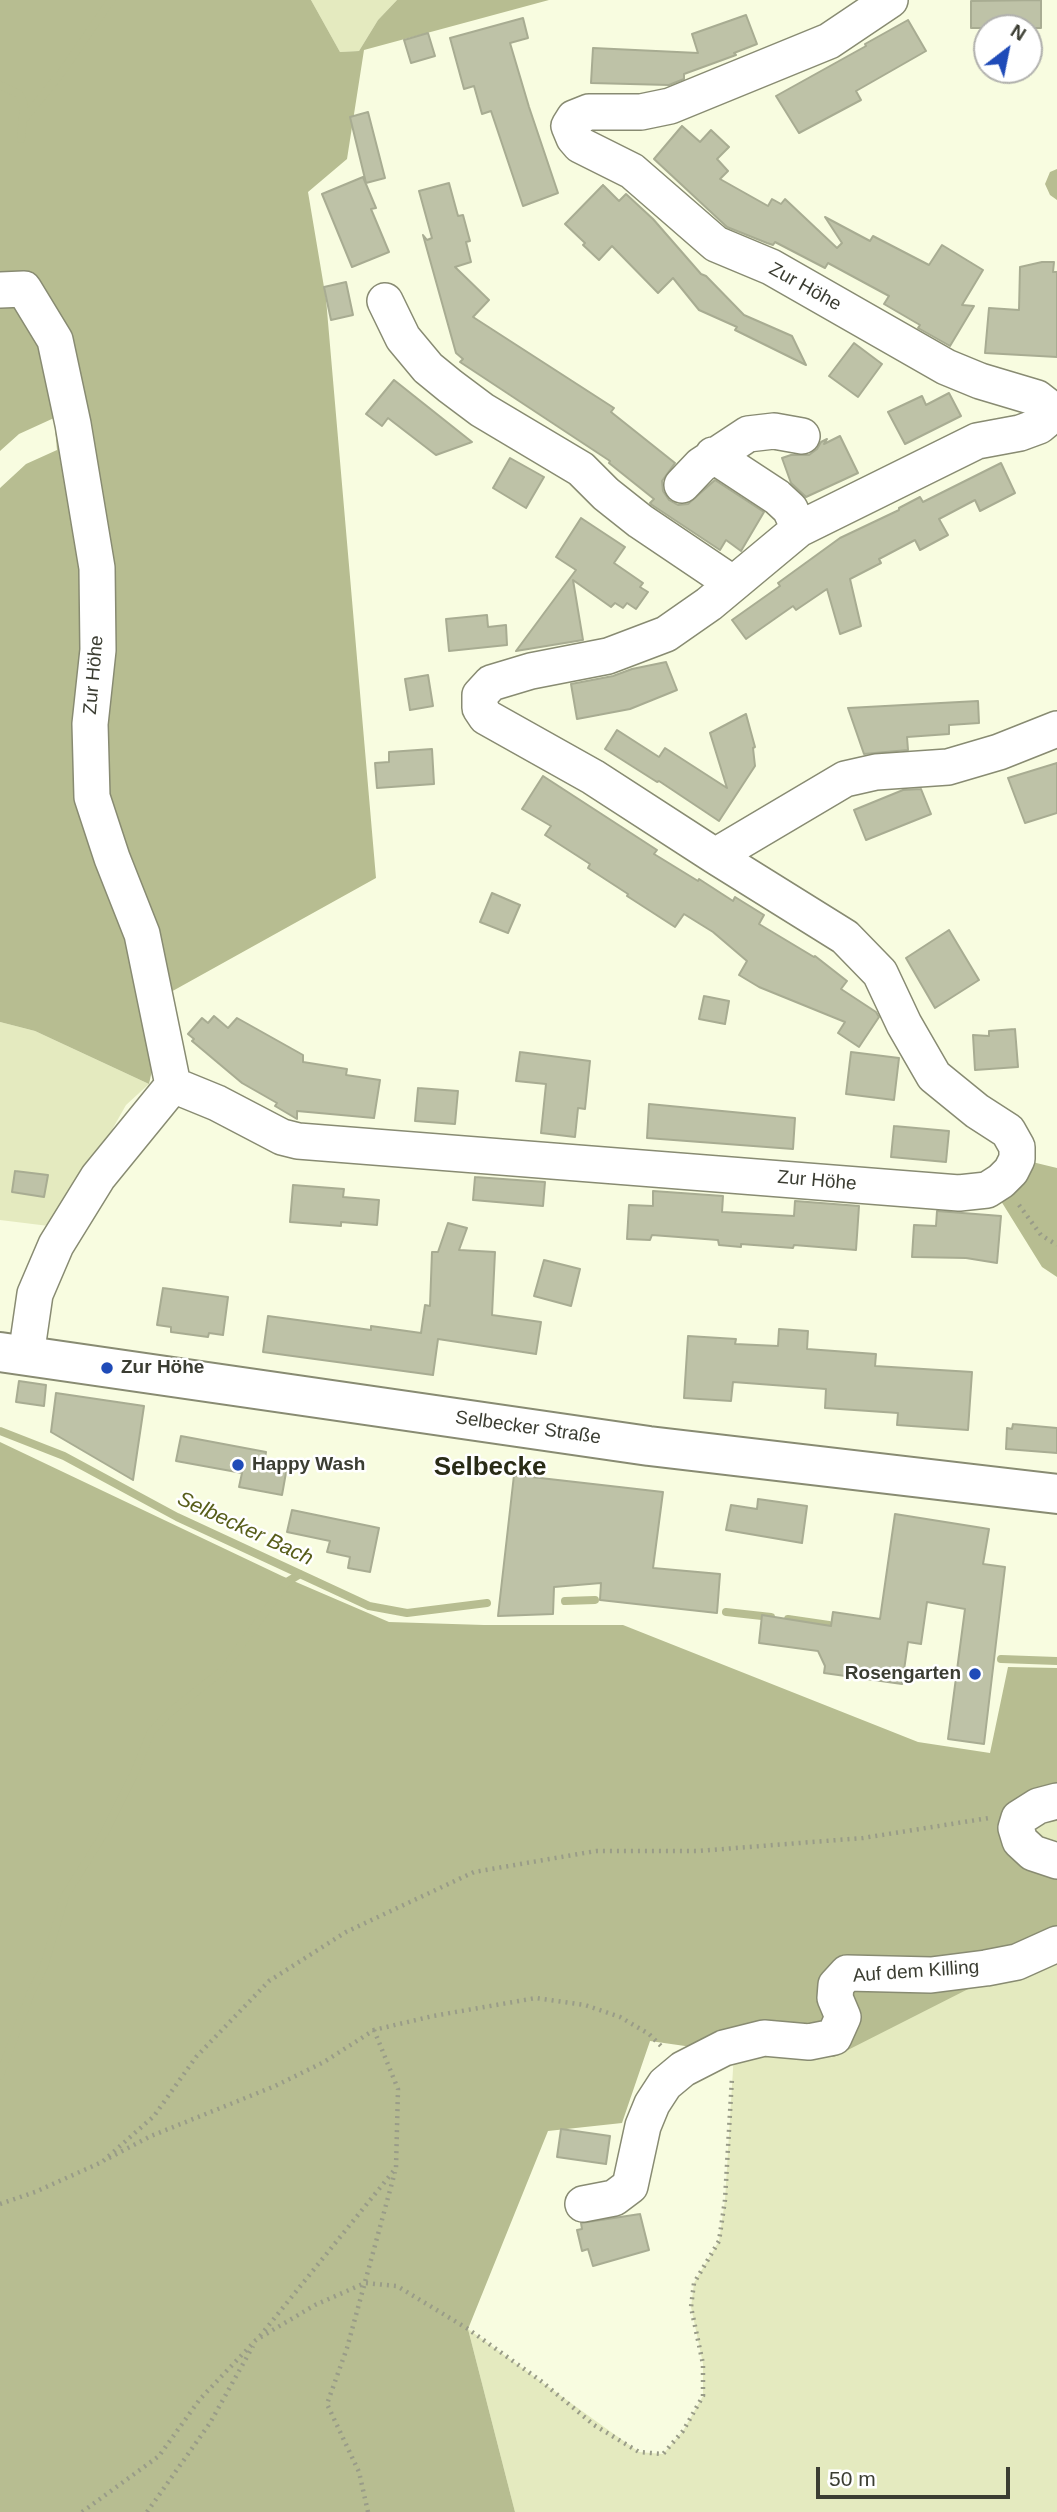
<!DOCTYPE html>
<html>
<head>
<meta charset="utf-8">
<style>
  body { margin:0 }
  #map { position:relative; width:1057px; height:2512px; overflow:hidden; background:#f8fce0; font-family:Helvetica,sans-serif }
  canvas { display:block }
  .north { position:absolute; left:973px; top:14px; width:70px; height:70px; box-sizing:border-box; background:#fff; border:2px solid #b1b1ad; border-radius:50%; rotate:32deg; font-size:19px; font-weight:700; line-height:28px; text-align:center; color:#3b3d32 }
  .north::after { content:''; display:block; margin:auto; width:24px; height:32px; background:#1f4bb8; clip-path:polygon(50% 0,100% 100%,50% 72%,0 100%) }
  .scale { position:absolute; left:816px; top:2467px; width:194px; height:32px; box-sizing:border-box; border:4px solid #3b3d32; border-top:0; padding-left:9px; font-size:21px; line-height:24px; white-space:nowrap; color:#3b3d32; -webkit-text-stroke:5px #fff; paint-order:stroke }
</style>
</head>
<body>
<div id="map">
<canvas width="1057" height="2512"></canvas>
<div class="north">N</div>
<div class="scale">50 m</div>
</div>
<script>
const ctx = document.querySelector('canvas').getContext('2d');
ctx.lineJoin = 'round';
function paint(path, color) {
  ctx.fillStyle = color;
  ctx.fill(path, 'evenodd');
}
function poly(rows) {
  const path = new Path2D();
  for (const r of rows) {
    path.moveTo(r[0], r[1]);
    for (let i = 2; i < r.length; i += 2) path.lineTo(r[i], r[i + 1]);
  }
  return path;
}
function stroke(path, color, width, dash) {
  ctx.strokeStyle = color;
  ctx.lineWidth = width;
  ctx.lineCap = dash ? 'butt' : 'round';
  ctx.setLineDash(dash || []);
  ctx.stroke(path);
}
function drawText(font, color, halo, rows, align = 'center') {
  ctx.font = font + ' Helvetica,sans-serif';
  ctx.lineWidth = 5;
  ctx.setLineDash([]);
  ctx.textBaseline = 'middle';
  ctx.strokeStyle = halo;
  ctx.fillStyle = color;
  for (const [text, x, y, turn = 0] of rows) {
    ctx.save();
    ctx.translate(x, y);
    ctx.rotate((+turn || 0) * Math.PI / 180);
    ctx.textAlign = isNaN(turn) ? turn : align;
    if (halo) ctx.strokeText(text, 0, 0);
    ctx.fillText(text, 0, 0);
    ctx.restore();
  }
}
const green = poly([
  [311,0,397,0,378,20,359,51,340,52],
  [0,1022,35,1031,149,1084,126,1105,57,1227,0,1220],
  [1057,1809,1057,1853,1035,1840,1034,1824],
  [1057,1944,1057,2512,515,2512,468,2329,639,2452,663,2454,683,2431,703,2396,703,2364,691,2307,694,2283,719,2241,725,2200,734,2053]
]);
const forest = poly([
  [0,0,311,0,340,52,359,51,378,20,397,0,549,0,364,50,347,159,308,192,326,299,376,878,169,993,149,1084,35,1031,0,1022,0,488,26,464,57,450,54,418,19,434,0,451],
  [1057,169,1057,200,1050,195,1045,184,1050,172],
  [1028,1161,1057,1168,1057,1277,1042,1267,1001,1201],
  [0,1442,282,1576,389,1622,484,1625,623,1625,918,1742,990,1753,1008,1667,1057,1668,1057,1788,1007,1828,1057,1873,1057,1944,834,2057,734,2053,650,2041,622,2123,548,2131,468,2329,515,2512,0,2512]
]);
const stream = poly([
  [0,85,19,94,24,104,21,139],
  [25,118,64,69,111,0],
  [0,1431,64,1456,177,1517,369,1606,407,1613,487,1603],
  [565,1601,595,1600],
  [726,1612,771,1617],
  [788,1619,829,1625],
  [1001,1659,1057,1661],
  [0,2075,31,1992,43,1969,65,1896,106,1830,133,1776,151,1732,169,1713,222,1671,287,1582,300,1574]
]);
const building = poly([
  [1041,0,1041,28,971,28,971,1,1041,0],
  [746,15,757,44,734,53,736,55,684,74,684,79,669,85,591,83,593,48,698,53,692,34,746,15],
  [523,18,528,38,510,43,529,107,558,193,523,206,491,111,482,114,474,86,464,89,450,38,523,18],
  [908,20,926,51,856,91,861,100,799,133,776,96,866,46,865,44,908,20],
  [428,33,435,56,411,63,404,40,428,33],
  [368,112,385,178,366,183,350,117,368,112],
  [682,126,700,142,711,130,729,147,717,159,728,171,720,179,768,206,772,199,781,204,785,199,837,248,842,243,825,217,870,241,873,236,929,265,942,245,983,270,962,305,974,306,950,346,918,328,920,325,884,304,889,296,828,263,825,268,775,242,773,245,767,243,727,227,654,159,682,126],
  [363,177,376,208,371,209,389,252,352,267,322,194,363,177],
  [449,183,458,216,463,215,470,241,466,242,471,262,455,267,489,300,473,317,614,408,611,412,675,463,662,481,663,491,669,500,678,505,688,504,715,480,764,512,741,551,726,540,720,550,652,505,650,503,654,499,609,463,610,461,460,362,463,359,456,353,423,235,427,240,432,238,419,191,449,183],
  [603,185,619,201,626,194,653,219,701,274,706,276,744,315,792,336,806,365,735,330,737,327,699,310,673,278,658,293,612,246,599,260,583,245,585,243,565,224,603,185],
  [1042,262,1054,262,1053,272,1057,272,1057,357,985,353,989,308,1019,310,1020,267,1042,262],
  [346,282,353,315,331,320,324,287,346,282],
  [854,343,882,364,858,397,829,376,854,343],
  [394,380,472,442,436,455,388,418,382,426,366,414,394,380],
  [949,393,961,416,905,444,888,412,922,396,926,405,949,393],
  [840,436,858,473,806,497,791,483,782,458,791,455,809,455,817,449,821,442,827,439,824,444,840,436],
  [510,458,544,477,526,508,493,488,510,458],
  [1001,463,1015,493,980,511,975,500,939,519,948,535,920,550,915,540,879,559,881,563,850,579,861,626,840,634,827,589,796,610,793,606,746,639,732,620,780,586,778,583,840,538,899,510,899,508,920,497,923,502,1001,463],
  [581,518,625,547,614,563,643,583,640,587,648,592,636,609,627,603,623,608,615,603,611,607,573,580,583,640,516,651,576,570,556,557,581,518],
  [487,615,488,627,506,625,507,645,449,651,446,619,487,615],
  [666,662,677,690,630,709,577,719,571,684,613,676,632,669,666,662],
  [428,675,433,706,410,710,405,679,428,675],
  [978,701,979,723,949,725,949,734,907,737,908,750,864,754,848,708,978,701],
  [746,714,755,747,753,748,755,766,719,821,659,781,657,782,605,749,617,730,659,757,665,748,727,788,710,733,746,714],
  [432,749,434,784,377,788,375,763,389,762,389,752,432,749],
  [1057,763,1057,813,1025,823,1008,778,1057,763],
  [543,776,657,850,654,854,698,881,699,879,733,901,735,897,764,915,759,924,814,957,815,956,847,981,841,989,876,1012,879,1017,859,1047,838,1033,845,1022,759,987,739,975,747,961,713,932,684,914,675,927,627,896,628,894,588,868,590,864,545,835,551,826,522,809,543,776],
  [921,789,931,814,866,840,854,810,903,790,921,789],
  [492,893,520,905,508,933,480,922,492,893],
  [949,930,979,980,935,1008,906,958,949,930],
  [704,996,729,1001,725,1024,699,1019,704,996],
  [214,1016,228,1028,237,1018,303,1055,303,1062,347,1069,346,1075,380,1080,374,1118,297,1111,297,1119,275,1106,277,1103,242,1083,192,1041,194,1039,188,1034,202,1018,208,1023,214,1016],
  [1015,1029,1018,1067,975,1070,973,1035,989,1036,989,1031,1015,1029],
  [520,1052,590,1061,585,1109,578,1108,575,1137,541,1133,546,1084,516,1081,520,1052],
  [851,1052,899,1058,894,1100,846,1094,851,1052],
  [418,1088,458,1091,455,1124,415,1121,418,1088],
  [649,1104,795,1118,793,1149,647,1138,649,1104],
  [894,1126,949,1131,946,1162,891,1157,894,1126],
  [15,1171,48,1175,44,1197,12,1192,15,1171],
  [475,1177,545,1182,543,1206,473,1200,475,1177],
  [293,1185,344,1189,343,1197,379,1200,377,1225,341,1222,341,1226,290,1222,293,1185],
  [653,1191,723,1196,722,1212,794,1216,795,1201,859,1206,856,1250,794,1245,793,1248,741,1244,741,1247,719,1245,718,1240,652,1235,650,1240,627,1239,629,1205,653,1206,653,1191],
  [937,1211,1001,1216,997,1263,966,1258,912,1257,914,1225,936,1226,937,1211],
  [448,1223,467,1228,459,1250,495,1252,492,1315,541,1322,536,1354,438,1339,433,1375,263,1352,268,1316,371,1330,371,1326,421,1333,425,1305,430,1306,432,1252,438,1252,448,1223],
  [544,1260,580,1269,571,1306,534,1296,544,1260],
  [163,1288,228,1297,223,1335,209,1333,208,1337,171,1332,171,1327,157,1325,163,1288],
  [779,1329,808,1331,807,1349,876,1354,875,1366,972,1372,968,1430,897,1425,898,1413,825,1408,826,1389,733,1382,731,1401,684,1398,688,1336,736,1339,735,1344,778,1346,779,1329],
  [19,1381,46,1385,44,1406,16,1402,19,1381],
  [56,1393,144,1406,133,1480,51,1432,56,1393],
  [1013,1424,1057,1428,1057,1453,1006,1449,1007,1428,1012,1429,1013,1424],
  [181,1436,266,1452,264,1463,287,1467,282,1495,239,1487,242,1473,176,1461,181,1436],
  [514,1475,663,1492,653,1568,720,1574,717,1613,600,1600,601,1583,554,1587,553,1614,498,1616,514,1475],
  [758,1499,807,1506,802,1543,726,1530,731,1505,757,1509,758,1499],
  [292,1510,379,1528,370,1572,348,1568,350,1557,327,1552,330,1541,287,1532,292,1510],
  [895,1514,989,1529,983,1564,1005,1567,984,1744,948,1739,965,1609,927,1602,921,1644,908,1642,902,1684,824,1673,825,1666,818,1651,759,1643,762,1615,831,1626,833,1612,880,1619,895,1514],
  [561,2129,610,2136,606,2164,557,2157,561,2129],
  [640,2214,649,2250,593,2266,588,2249,582,2251,577,2230,582,2229,581,2223,640,2214]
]);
const path = poly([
  [1019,1205,1041,1235,1057,1245],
  [109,2158,151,2136,275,2086,324,2062,374,2030,433,2016,536,1998,585,2005,620,2017,649,2034,663,2048],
  [0,2204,35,2192,102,2162,154,2116,196,2057,269,1981,346,1932,474,1872,596,1851,698,1851,863,1838,989,1818],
  [260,2336,396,2168,398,2089,374,2030],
  [82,2512,159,2456,200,2399,256,2340,315,2305,365,2283,397,2286,468,2329,541,2381,594,2425,639,2452,663,2454,683,2431,703,2396,703,2364,691,2307,694,2283,719,2241,725,2200,732,2078],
  [147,2512,210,2423,253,2346],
  [368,2512,359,2472,327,2404,347,2348,395,2172]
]);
const minor = poly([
  [0,290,24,289,55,340,73,424,97,568,98,650,90,724,92,797,112,858,142,934,173,1085,98,1177,56,1245,35,1294,26,1356],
  [385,301,403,338,428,368,450,386,482,410,581,469,606,494,640,521,732,583],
  [713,455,777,497,790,509,799,529],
  [682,485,701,465,748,434,774,431,802,436],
  [715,856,845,779,876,772,948,767,999,752,1057,729],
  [173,1085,217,1103,282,1137,298,1141,959,1193,987,1190,1001,1181,1011,1171,1017,1159,1017,1147,1008,1131,977,1111,934,1076,904,1024,880,973,845,937,715,856,593,777,486,717,480,708,480,695,491,683,531,671,608,656,666,634,709,604,799,529,977,441,1020,433,1039,426,1045,421,1048,413,1046,405,1037,398,980,381,946,367,771,267,716,244,632,171,580,145,574,138,569,126,574,118,589,112,641,112,670,106,829,41,890,0],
  [1057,1801,1038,1806,1019,1818,1016,1828,1020,1841,1033,1853,1057,1861],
  [583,2204,614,2198,630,2186,643,2126,652,2104,665,2084,683,2069,724,2048,764,2038,809,2042,834,2037,843,2017,835,1998,836,1985,847,1973,931,1975,986,1968,1017,1962,1057,1944]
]);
const major = poly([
  [0,1352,649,1446,1057,1494]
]);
const markers = [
  [107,1368,7,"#1f4bb8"],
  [238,1465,7,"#1f4bb8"],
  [975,1674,7,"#1f4bb8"]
];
const streetNames = [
  ["Zur Höhe",805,287,29],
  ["Zur Höhe",94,675,-85],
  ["Zur Höhe",817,1181,5],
  ["Selbecker Straße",528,1428,8],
  ["Auf dem Killing",916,1972,-4]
];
const poiNames = [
  ["Zur Höhe",121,1368],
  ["Happy Wash",252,1465],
  ["Rosengarten",961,1674,"right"]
];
const waterNames = [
  ["Selbecker Bach",245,1529,25]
];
const districtNames = [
  ["Selbecke",490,1468]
];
paint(green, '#e4eabf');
paint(forest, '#b7bd91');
stroke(stream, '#b7bd91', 8);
paint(building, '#bec2a7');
stroke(building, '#a8ac92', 2);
stroke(minor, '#888b72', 38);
stroke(major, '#888b72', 42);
stroke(path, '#999c88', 4.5, [2, 5]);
stroke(minor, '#fff', 35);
stroke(major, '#fff', 38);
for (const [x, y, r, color] of markers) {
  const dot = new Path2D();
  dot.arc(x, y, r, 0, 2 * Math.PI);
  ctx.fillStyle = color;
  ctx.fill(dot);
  stroke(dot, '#fff', 2.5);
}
drawText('19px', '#3b3d32', '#fff', streetNames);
drawText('bold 19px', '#3b3d32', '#fff', poiNames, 'left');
drawText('italic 21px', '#575d19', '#fff', waterNames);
drawText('bold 26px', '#292b16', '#fff', districtNames);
</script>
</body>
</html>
